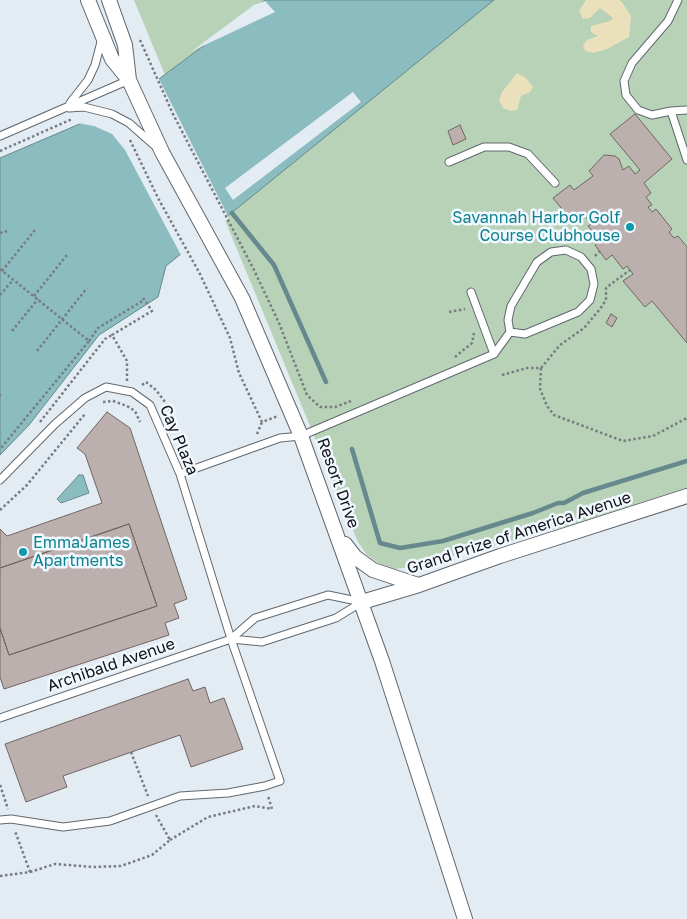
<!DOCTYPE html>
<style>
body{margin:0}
canvas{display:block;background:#e3ebf3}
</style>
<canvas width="687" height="919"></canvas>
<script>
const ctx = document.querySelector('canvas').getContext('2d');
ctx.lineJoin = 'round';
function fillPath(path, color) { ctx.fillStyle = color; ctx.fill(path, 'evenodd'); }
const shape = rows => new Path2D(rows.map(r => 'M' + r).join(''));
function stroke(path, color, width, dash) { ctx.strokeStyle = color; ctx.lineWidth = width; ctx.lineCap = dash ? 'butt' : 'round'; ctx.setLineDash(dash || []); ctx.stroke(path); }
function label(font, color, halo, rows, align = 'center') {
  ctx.font = font + ' "Golos Text",sans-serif'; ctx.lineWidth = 5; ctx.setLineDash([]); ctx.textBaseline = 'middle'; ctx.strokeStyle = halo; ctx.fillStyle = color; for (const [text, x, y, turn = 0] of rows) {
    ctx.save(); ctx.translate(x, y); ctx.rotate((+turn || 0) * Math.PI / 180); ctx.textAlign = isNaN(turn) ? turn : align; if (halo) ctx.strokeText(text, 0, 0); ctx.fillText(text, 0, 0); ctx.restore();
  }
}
fillPath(shape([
 [134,0,687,0,687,495,411,567,395,569,380,564,367,555,358,542]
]), '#b7d2b6');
fillPath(shape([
 [586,0,619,0,622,2,631,16,629,37,607,49,593,53,585,51,583,45,587,40,598,36,591,32,591,26,610,21,613,18,600,8,590,18,583,19,579,11],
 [517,73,526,78,533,87,530,92,521,96,517,110,511,111,503,108,499,100,502,92]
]), '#eae0bb');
const water = shape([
 [265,0,494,0,166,266,158,297,99,335,29,425,0,455,0,158,124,105,265,0],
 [79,475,83,475,89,493,61,503,57,499,79,475]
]);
fillPath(water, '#8abcc0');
stroke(water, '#66898d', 1);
fillPath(shape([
 [265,1,275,12,192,51,254,5],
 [158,77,229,218,182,257,125,150,112,134,94,126,77,123,0,156,123,103],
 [353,92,361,102,233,200,225,188]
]), '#e3ebf3');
stroke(shape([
 [232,213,274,265,326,382],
 [352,449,380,543,400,548,443,541,533,513,558,503,564,503,583,493,687,461]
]), '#66898d', 4.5);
const building = shape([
 [635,114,672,159,644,183,651,193,646,197,652,205,648,207,652,212,656,209,672,229,669,232,674,238,678,236,687,247,687,343,652,301,645,307,623,281,633,274,627,266,623,269,612,255,606,260,595,245,600,240,588,226,591,224,585,216,574,224,553,198,570,185,574,190,593,176,589,171,604,155,615,156,619,159,623,170,629,166,635,174,640,170,610,134,635,114],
 [460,125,466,139,453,145,448,131,460,125],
 [611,314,617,318,612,327,606,323,611,314],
 [107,412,130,428,187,599,174,604,179,618,165,623,169,635,4,689,0,677,0,628,9,655,157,606,129,524,0,568,0,529,7,536,102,503,85,454,77,448,107,412],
 [129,524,157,606,9,655,0,628,0,568,129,524],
 [188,679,193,691,205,687,210,703,224,698,243,749,191,767,180,735,63,776,67,787,26,802,5,744,188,679]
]);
fillPath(building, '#bcb0ae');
stroke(building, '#716664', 1);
const lane = shape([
 [678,0,668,21,632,63,624,81,626,95,638,110,652,115,671,111,687,160],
 [70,103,88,80,95,65,102,38],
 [69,108,84,107,112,114,129,123,154,145],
 [671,111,687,110],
 [0,136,129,80],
 [449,162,484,147,509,147,528,154,555,183],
 [471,292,494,354],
 [180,474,280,438,301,436,494,354,510,332,508,320,511,306,537,262,551,252,566,250,581,257,591,269,594,284,590,300,578,312,525,334,510,332],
 [0,480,55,424,85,398,106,387,132,392,150,405,180,474,231,639,280,781,265,786,228,793,180,796,110,821,63,827,11,819,0,820],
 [231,639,262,642,336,618,362,602],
 [0,718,231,639,255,618,328,595,362,602]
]);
const street = shape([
 [88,0,112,59,129,80,162,152,242,298,301,436,382,661,465,919],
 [109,0,125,45,129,80],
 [345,544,355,557,373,570,418,585],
 [362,602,419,585,500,556,687,496]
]);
stroke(lane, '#61686f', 9);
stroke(street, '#61686f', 16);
stroke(shape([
 [140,40,173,114,254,270,279,323,307,395,320,407,335,407,351,401],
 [130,140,158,198,200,274,230,338,239,373,262,422,278,416],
 [0,151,72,119],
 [0,233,7,231],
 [595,256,600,251],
 [0,269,89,341,1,448],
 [2,271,35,230],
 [0,295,13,280],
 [34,296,67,255],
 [449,312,465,309],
 [12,331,38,299],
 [89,341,98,328,144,300],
 [37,351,87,288],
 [455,357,472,343,474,333],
 [541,368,540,389,547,406,554,415,623,441,653,436,687,418],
 [502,375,527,368,541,368,560,345,584,328,600,309,606,300,606,288,630,270],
 [127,381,127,361,112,335,152,311,142,296],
 [142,385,146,382,156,390,168,406,173,419,172,429],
 [0,395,1,395],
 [103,402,113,401,127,406,135,411,140,422],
 [40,422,105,339,112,335],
 [257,434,262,422],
 [0,510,27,485,85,414],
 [131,752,148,796],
 [0,785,8,809],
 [170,840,208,817,255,806,272,809,268,796],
 [30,872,55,864,93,867,121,866,152,855,170,840,156,815],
 [0,876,30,872,15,831]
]), '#777c81', 2.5, [2.5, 2.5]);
stroke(lane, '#fff', 7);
stroke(street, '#fff', 14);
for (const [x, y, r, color] of [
 [630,227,5,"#0f9aa8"],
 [23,552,5,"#0f9aa8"]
]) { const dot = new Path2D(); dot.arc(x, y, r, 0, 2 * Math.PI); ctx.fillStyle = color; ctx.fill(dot); stroke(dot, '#f2f8ff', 2); }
label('16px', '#0d838f', '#f2f8ff', [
 ["Savannah Harbor Golf",620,218],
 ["Course Clubhouse",620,236],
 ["EmmaJames",33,543,"left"],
 ["Apartments",33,561,"left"]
], 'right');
label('16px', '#111316', '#f2f8ff', [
 ["Cay Plaza",179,440,67],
 ["Resort Drive",338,483,70],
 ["Grand Prize of America Avenue",519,533,-18],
 ["Archibald Avenue",111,665,-19]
]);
</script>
